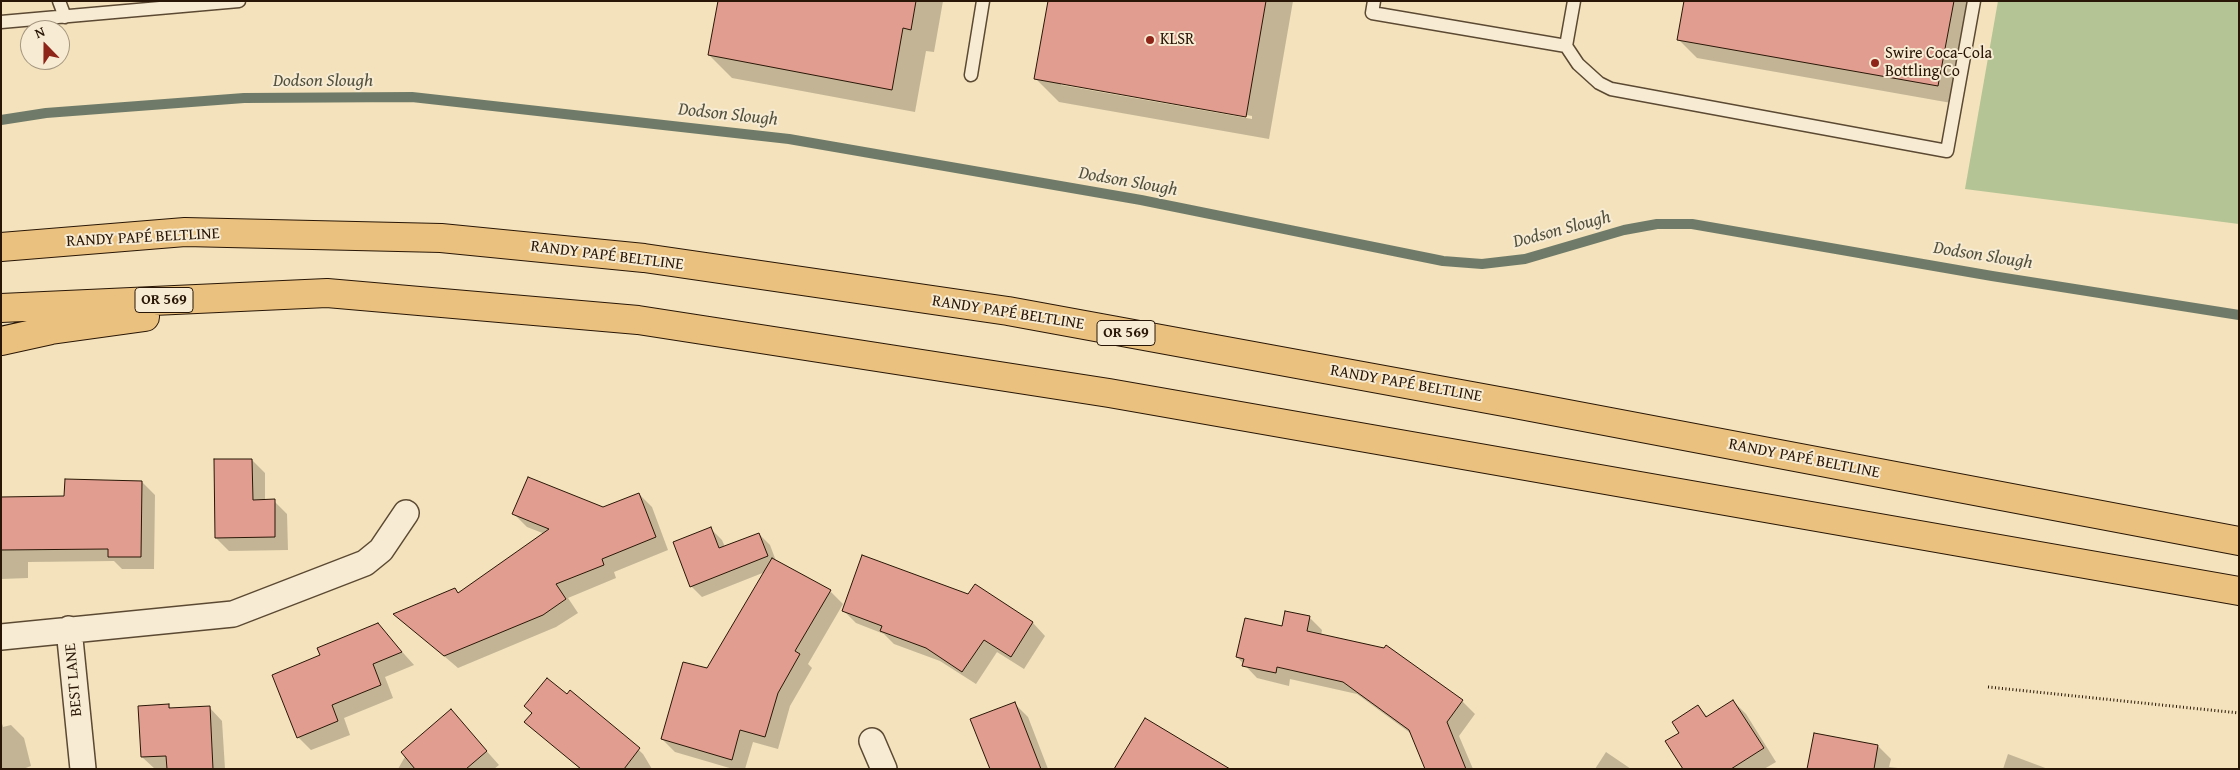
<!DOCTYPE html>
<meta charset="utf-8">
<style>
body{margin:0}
#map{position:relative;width:2240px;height:770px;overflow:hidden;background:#f3e2bb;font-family:"Gentium Book Plus",serif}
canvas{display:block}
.frame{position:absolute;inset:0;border:2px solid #291606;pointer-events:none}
.north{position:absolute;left:20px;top:20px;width:50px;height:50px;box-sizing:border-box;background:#f7ecd3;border:1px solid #a59681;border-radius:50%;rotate:338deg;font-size:14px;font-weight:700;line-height:20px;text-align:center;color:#291606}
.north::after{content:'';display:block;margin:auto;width:18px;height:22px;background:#8f2418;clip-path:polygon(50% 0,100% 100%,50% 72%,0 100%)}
</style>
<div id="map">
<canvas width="2240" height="770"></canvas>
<div class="frame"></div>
<div class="north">N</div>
</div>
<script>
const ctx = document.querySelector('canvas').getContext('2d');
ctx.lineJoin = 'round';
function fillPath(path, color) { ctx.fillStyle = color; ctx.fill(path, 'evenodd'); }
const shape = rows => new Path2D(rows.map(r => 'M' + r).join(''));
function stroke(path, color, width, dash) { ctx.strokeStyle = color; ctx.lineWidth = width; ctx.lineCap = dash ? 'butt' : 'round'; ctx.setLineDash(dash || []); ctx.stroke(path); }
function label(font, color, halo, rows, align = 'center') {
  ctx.font = font + ' "Gentium Book Plus",serif'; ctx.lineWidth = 4; ctx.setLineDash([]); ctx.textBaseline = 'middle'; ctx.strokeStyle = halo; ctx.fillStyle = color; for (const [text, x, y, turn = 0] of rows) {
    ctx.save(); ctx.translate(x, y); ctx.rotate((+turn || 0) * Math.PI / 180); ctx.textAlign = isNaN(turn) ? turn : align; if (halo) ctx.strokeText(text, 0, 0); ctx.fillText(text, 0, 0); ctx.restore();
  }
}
fillPath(shape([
 [1998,1,2239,1,2239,224,1965,189]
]), '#b4c495');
fillPath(shape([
 [719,1,943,1,934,52,926,51,915,112,732,78,709,55],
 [1050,1,1293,1,1269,139,1059,102,1036,79],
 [1061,83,1252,116,1252,119,1061,85],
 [1685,1,1975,1,1957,104,1697,58,1678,39],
 [252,460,265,473,265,501,274,501,287,514,288,550,229,551,216,538],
 [142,482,155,495,154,569,122,569,114,561,28,562,28,578,1,579,1,498,66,497],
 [639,494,652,507,668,550,614,572,616,578,568,598,578,613,556,627,458,668,396,615,455,589,459,594,545,534,527,527,514,514,603,509],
 [711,529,722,540,725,547,759,534,770,545,776,561,830,591,843,604,808,664,812,668,790,706,778,749,753,742,745,769,733,769,675,752,662,739,708,670,765,572,702,597,691,586],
 [975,586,1033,623,1045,636,1024,669,997,652,976,684,940,661,894,644,884,634,856,623,843,610,969,596],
 [1309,617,1322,630,1321,636,1462,701,1475,714,1459,736,1473,769,1426,769,1413,735,1357,694,1290,679,1289,686,1257,678,1237,657,1283,627],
 [378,625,414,665,385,677,393,698,344,718,350,735,311,750,298,737],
 [567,696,629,741,643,754,652,769,580,769,526,722,533,714,525,706],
 [1733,701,1746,714,1776,762,1764,769,1684,769,1698,707,1708,717],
 [1015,704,1028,717,1048,769,990,769],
 [168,705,173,710,209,707,222,721,225,769,155,769,142,757],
 [451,711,499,765,494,769,398,769,406,755],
 [1,720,3,727,11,725,24,738,31,766,23,769,1,769],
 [1878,746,1891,759,1889,767,1907,769,1809,769],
 [1606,752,1631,769,1595,769],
 [2008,754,2048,769,2003,769]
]), '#0003');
stroke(shape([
 [1,120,46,113,244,98,412,97,789,139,1141,200,1443,261,1482,264,1525,259,1624,230,1657,224,1692,224,1992,276,2239,315]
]), '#6f7b68', 10);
const building = shape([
 [718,1,916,1,911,30,903,28,892,90,708,55,718,1],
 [1048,1,1266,1,1246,117,1034,79,1048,1],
 [1684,1,1954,1,1938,86,1677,40,1684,1],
 [214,459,252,459,253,500,275,499,275,537,215,538,214,459],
 [528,477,603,507,639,493,656,537,602,559,604,565,556,584,566,599,543,615,444,656,393,614,455,588,458,593,549,529,512,514,528,477],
 [65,479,142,481,141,557,108,557,108,549,1,550,1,497,64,496,65,479],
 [711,527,719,548,759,533,768,556,690,587,673,542,711,527],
 [862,555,968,594,975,584,1033,622,1011,657,984,640,962,672,926,648,880,631,882,626,842,611,862,555],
 [772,558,831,590,795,651,800,654,778,693,765,737,740,730,732,760,661,739,683,662,707,668,772,558],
 [1285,611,1310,616,1307,631,1384,648,1386,645,1463,700,1447,722,1466,769,1425,769,1409,730,1343,682,1277,667,1276,673,1242,666,1244,659,1236,657,1245,618,1282,626,1285,611],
 [378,623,402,652,373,664,381,685,332,705,338,721,297,738,272,675,320,655,317,648,378,623],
 [547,678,567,694,570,690,640,748,624,769,581,769,524,722,532,713,524,706,547,678],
 [1733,700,1764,748,1731,769,1683,769,1665,741,1679,733,1672,722,1698,705,1706,717,1733,700],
 [1015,702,1041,769,990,769,970,719,1015,702],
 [169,704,169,708,210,706,213,769,167,769,166,756,141,757,138,706,169,704],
 [451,709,487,751,466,769,415,769,401,752,451,709],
 [1145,718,1230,769,1114,769,1145,718],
 [1814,733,1878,745,1874,769,1807,769,1814,733]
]);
fillPath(building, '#e19d8f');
stroke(building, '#291606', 1);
const service = shape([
 [59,1,65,17],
 [1374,1,1372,13,1566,46],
 [1574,1,1566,46,1578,64,1599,83,1611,89,1947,151,1974,1],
 [1,22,239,1],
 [971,75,983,1]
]);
const minor = shape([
 [69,629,83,769],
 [1,637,233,614,365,563,381,550,406,513],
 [872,741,884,769]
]);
const motorway = shape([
 [1,247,185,232,441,238,644,258,1008,311,1515,404,2239,541],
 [1,308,327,293,638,320,1109,393,2239,591],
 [1,341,51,330,145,317]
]);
stroke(service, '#5c4933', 15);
stroke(minor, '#5c4933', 28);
stroke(motorway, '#291606', 30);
stroke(shape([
 [1988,687,2239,713]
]), '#291606', 3, [1, 2.5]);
stroke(service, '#f7ecd3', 12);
stroke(minor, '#f7ecd3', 25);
stroke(motorway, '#eac17e', 28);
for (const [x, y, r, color] of [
 [1150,40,5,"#8f2418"],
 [1875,63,5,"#8f2418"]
]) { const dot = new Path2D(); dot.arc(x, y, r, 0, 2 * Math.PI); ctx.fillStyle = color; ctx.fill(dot); stroke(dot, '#f7ecd3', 2); }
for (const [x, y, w] of [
 [164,300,58],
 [1126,333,58]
]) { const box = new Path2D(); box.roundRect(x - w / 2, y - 12.5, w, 25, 4); ctx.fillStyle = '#f7ecd3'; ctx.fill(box); stroke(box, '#291606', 1); }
label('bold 15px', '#291606', null, [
 ["OR 569",164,300],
 ["OR 569",1126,333]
]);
label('16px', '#291606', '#f7ecd3', [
 ["KLSR",1160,40],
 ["Swire Coca-Cola",1885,54],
 ["Bottling Co",1885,72]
], 'left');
label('16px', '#291606', '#f7ecd3', [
 ["RANDY PAPÉ BELTLINE",143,238,-3],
 ["RANDY PAPÉ BELTLINE",607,256,7],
 ["RANDY PAPÉ BELTLINE",1008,313,9],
 ["RANDY PAPÉ BELTLINE",1406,384,10],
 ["RANDY PAPÉ BELTLINE",1804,459,11],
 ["BEST LANE",74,680,-95]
]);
label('italic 18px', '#52513f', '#f7ecd3', [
 ["Dodson Slough",323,81],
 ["Dodson Slough",728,115,6],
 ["Dodson Slough",1128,182,10],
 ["Dodson Slough",1562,230,-15],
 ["Dodson Slough",1983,256,9]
]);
</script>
